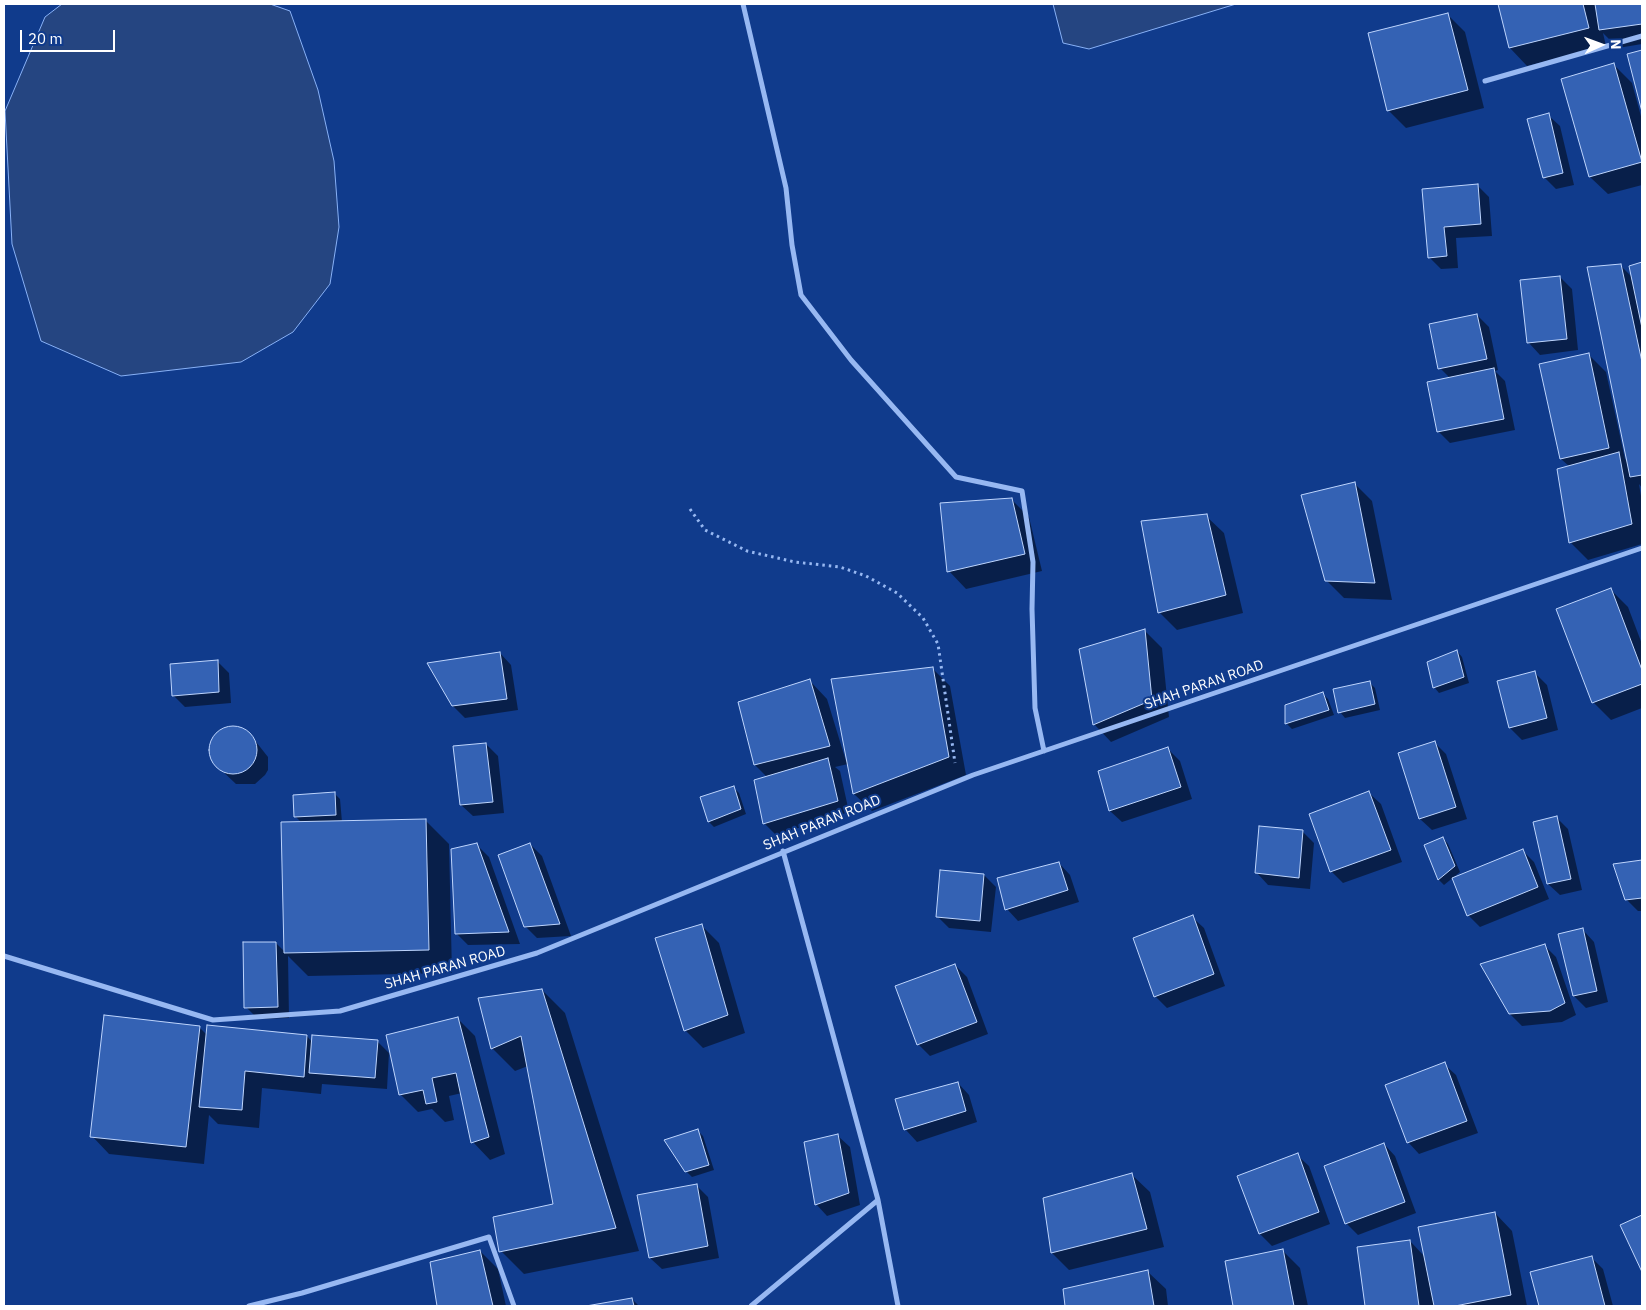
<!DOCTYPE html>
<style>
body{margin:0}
#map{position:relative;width:1646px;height:1310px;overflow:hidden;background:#103b8c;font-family:"IBM Plex Sans",sans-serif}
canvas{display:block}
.frame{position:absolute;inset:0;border:5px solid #fff;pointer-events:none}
.north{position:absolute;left:1576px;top:20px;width:50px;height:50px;-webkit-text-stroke:4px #103b8c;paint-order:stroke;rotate:88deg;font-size:14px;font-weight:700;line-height:20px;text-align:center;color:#fff}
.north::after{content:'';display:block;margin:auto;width:18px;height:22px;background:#fff;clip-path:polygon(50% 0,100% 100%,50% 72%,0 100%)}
.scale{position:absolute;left:20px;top:30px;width:95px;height:22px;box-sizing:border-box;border:2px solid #fff;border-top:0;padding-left:6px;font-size:15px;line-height:18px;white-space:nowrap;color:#fff;-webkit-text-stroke:4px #103b8c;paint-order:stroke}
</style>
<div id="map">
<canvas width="1646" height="1310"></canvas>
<div class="frame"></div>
<div class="north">N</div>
<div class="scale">20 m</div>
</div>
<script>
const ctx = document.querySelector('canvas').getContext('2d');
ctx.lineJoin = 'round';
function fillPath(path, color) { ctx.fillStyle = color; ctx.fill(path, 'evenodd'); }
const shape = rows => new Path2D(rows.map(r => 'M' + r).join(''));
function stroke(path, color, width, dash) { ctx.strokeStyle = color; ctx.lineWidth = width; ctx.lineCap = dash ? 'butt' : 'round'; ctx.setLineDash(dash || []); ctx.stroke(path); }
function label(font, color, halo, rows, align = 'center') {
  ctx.font = font + ' "IBM Plex Sans",sans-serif'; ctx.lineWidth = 4; ctx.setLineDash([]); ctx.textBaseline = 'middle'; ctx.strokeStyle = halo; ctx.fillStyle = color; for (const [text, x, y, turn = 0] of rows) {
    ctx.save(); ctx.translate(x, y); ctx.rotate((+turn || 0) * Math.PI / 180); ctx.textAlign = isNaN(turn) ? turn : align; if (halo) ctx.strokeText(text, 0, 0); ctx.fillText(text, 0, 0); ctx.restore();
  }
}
const water = shape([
 [62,4,270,4,290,11,318,90,334,161,339,227,330,284,293,332,241,362,121,376,41,341,12,244,5,111,45,17,62,4],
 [1053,4,1236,4,1089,49,1063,43,1053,4]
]);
fillPath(water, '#254581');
stroke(water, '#88b1f6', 1);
fillPath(shape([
 [1499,4,1642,4,1642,44,1618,48,1603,33,1606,46,1527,66,1510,48],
 [1448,15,1465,32,1484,108,1406,128,1388,110],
 [1642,51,1642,107,1628,55],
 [1614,65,1632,83,1642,120,1642,185,1608,194,1590,177,1563,80],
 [1548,115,1560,126,1574,185,1556,189,1544,177],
 [1477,185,1489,197,1492,236,1456,238,1458,268,1441,269,1429,257,1423,190],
 [1642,264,1642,488,1639,484,1642,502,1642,544,1588,560,1570,542,1570,467,1561,459,1589,355,1606,372,1625,459,1629,463,1620,265,1632,277,1630,267],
 [1560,277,1572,289,1578,350,1540,355,1529,343,1522,282],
 [1477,315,1489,327,1498,370,1495,371,1505,381,1515,430,1450,443,1438,431,1450,378,1440,368],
 [1354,483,1372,501,1392,600,1344,598,1326,580],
 [1011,499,1029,517,1042,571,966,589,949,571],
 [1206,516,1224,533,1243,613,1177,630,1160,613],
 [1611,590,1628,607,1642,644,1642,708,1611,720,1593,702],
 [1145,631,1162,648,1169,717,1111,742,1094,724],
 [1457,651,1462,657,1469,683,1439,693,1434,687],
 [500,653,511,665,518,710,465,718,453,706],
 [218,662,229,673,231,703,185,707,173,695],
 [932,668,950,686,966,775,872,811,854,794,848,764,835,767,840,771,849,812,776,835,765,824,755,781,767,777,755,765,810,681,827,699,846,761],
 [1535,673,1547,685,1558,730,1522,740,1510,728,1499,682],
 [1370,683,1375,688,1380,710,1345,718,1340,712],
 [1323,694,1328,699,1334,715,1292,729,1287,724,1286,705],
 [231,727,249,733,268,757,268,770,265,775,255,784,236,784,218,767,211,756,210,749,215,737,225,729],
 [1434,742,1446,754,1467,819,1432,830,1420,819],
 [486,744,498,756,504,813,473,816,461,805],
 [1168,749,1180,761,1192,799,1122,822,1110,811],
 [733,787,739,793,746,814,714,827,709,822,702,798],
 [1369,793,1381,804,1402,862,1343,883,1331,871],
 [335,794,340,799,342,822,426,821,449,844,452,973,308,976,288,956,289,1018,258,1019,246,1007,276,943,285,952,302,823,295,816],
 [1557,818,1568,829,1582,890,1560,895,1548,884],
 [1303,832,1314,843,1310,889,1268,885,1257,873],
 [1443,838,1448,844,1460,872,1444,885,1439,880,1426,846],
 [530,844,542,856,571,936,537,938,525,926],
 [477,845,489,857,520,944,468,945,456,933],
 [1523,851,1534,862,1549,899,1480,927,1468,915],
 [1642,861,1642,911,1638,911,1626,899,1614,865],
 [1059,863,1070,875,1079,902,1018,921,1007,909],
 [984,875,996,887,991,932,949,928,938,917],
 [1192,917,1204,928,1225,986,1167,1008,1155,996],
 [701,925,719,943,745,1033,703,1048,685,1030],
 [1583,930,1594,942,1608,1002,1586,1008,1574,996,1560,935],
 [1544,945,1556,957,1576,1015,1562,1022,1522,1026,1510,1014],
 [955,965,967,977,988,1034,930,1056,918,1044],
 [542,990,565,1013,639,1251,524,1274,501,1251,555,1205,528,1066,515,1071,492,1048],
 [457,1018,475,1036,505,1154,490,1160,473,1142,462,1093,449,1096,454,1120,445,1122,432,1109,418,1112,400,1094],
 [199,1027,207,1035,307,1036,312,1042,377,1041,389,1053,387,1089,322,1084,321,1094,262,1088,259,1128,218,1124,209,1115,204,1164,109,1154,92,1136],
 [1444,1064,1456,1075,1478,1133,1419,1154,1408,1142],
 [958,1083,969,1095,977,1122,917,1142,906,1130,897,1099],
 [698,1131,703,1136,714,1170,692,1177,686,1171],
 [838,1136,850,1147,860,1205,827,1216,816,1204],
 [1384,1144,1395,1156,1416,1213,1358,1235,1346,1223],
 [1297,1155,1309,1166,1330,1224,1272,1246,1260,1234,1239,1177],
 [1132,1175,1150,1192,1164,1247,1069,1270,1052,1253],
 [696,1185,708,1197,719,1258,662,1269,650,1258],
 [1495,1213,1512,1231,1527,1306,1366,1306,1358,1248,1410,1241,1425,1257],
 [1642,1217,1642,1269,1621,1225],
 [480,1251,498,1269,506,1306,438,1306,431,1263],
 [1283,1251,1300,1268,1308,1306,1234,1306,1226,1262],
 [1591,1257,1603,1269,1613,1306,1540,1306,1532,1273],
 [1148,1272,1166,1289,1168,1306,1067,1306,1065,1290],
 [632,1299,639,1306,593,1306]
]), '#0007');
const building = shape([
 [1498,4,1583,4,1589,28,1509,48,1498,4],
 [1595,4,1642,4,1642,24,1599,30,1595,4],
 [1448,13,1468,90,1387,111,1368,33,1448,13],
 [1642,50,1642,112,1627,54,1642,50],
 [1614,63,1642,162,1589,177,1561,79,1614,63],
 [1549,113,1563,173,1543,178,1527,119,1549,113],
 [1478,184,1481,224,1444,227,1447,256,1428,258,1422,189,1478,184],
 [1642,262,1642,328,1629,266,1642,262],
 [1621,264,1642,362,1642,475,1630,477,1587,267,1621,264],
 [1560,276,1567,339,1527,343,1520,280,1560,276],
 [1477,314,1487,359,1438,369,1429,324,1477,314],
 [1589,353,1609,448,1560,459,1539,364,1589,353],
 [1494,368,1504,419,1437,432,1427,382,1494,368],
 [1619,452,1632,524,1569,543,1557,469,1619,452],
 [1355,482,1375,583,1325,581,1301,495,1355,482],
 [1012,498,1025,554,947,572,940,503,1012,498],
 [1207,514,1226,595,1158,613,1141,521,1207,514],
 [1611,588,1642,670,1642,684,1592,703,1556,609,1611,588],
 [1145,629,1152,700,1093,725,1079,649,1145,629],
 [1457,650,1464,677,1433,688,1427,662,1457,650],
 [500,652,507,699,452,706,427,663,500,652],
 [218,660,219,692,172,696,170,664,218,660],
 [933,667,949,757,853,794,831,679,933,667],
 [1535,671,1547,718,1509,728,1497,681,1535,671],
 [810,679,830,746,754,765,738,702,810,679],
 [1370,681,1375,704,1338,713,1333,689,1370,681],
 [1323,692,1329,710,1285,724,1285,705,1323,692],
 '209 750a24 24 0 1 1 48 0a24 24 0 1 1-48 0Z',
 [1435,741,1456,807,1419,819,1398,753,1435,741],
 [486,743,493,802,460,805,453,746,486,743],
 [1168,747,1181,787,1109,811,1098,771,1168,747],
 [828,758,838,801,763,824,754,780,828,758],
 [734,786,741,809,708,822,700,797,734,786],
 [1369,791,1391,850,1330,872,1309,814,1369,791],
 [335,792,336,815,294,817,293,795,335,792],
 [1557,816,1571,879,1547,884,1533,822,1557,816],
 [426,819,429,950,284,953,281,822,426,819],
 [1259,826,1303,830,1299,878,1255,873,1259,826],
 [1443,837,1455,866,1438,880,1424,845,1443,837],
 [477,843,509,932,455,934,451,849,477,843],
 [530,843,560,924,524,927,498,855,530,843],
 [1523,849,1538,887,1467,916,1452,878,1523,849],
 [1642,860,1642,898,1625,900,1613,864,1642,860],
 [1059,862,1068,890,1005,910,997,878,1059,862],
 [940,870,984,874,980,921,936,917,940,870],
 [1193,915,1214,974,1154,997,1133,938,1193,915],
 [702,924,728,1015,684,1031,655,938,702,924],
 [1583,928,1597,991,1573,996,1558,934,1583,928],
 [243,942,276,942,278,1007,244,1008,243,942],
 [1545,944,1565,1003,1550,1011,1509,1014,1480,964,1545,944],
 [955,964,977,1022,917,1045,895,986,955,964],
 [542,989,616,1228,499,1252,493,1217,553,1204,521,1036,491,1049,478,998,542,989],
 [104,1015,200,1026,186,1147,90,1137,104,1015],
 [458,1017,489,1137,471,1143,456,1073,432,1078,437,1102,426,1104,423,1090,399,1095,386,1035,458,1017],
 [207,1025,307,1035,304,1077,245,1071,242,1110,199,1107,207,1025],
 [312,1035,378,1040,375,1078,309,1073,312,1035],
 [1445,1062,1467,1121,1407,1143,1385,1085,1445,1062],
 [958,1082,966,1111,904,1130,895,1099,958,1082],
 [698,1129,709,1165,685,1172,664,1140,698,1129],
 [838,1134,849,1193,815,1205,804,1142,838,1134],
 [1384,1143,1405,1202,1345,1224,1324,1166,1384,1143],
 [1298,1153,1319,1212,1259,1234,1237,1176,1298,1153],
 [1132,1173,1147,1229,1051,1253,1043,1198,1132,1173],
 [697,1184,708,1246,649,1258,637,1195,697,1184],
 [1495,1212,1511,1295,1455,1306,1434,1306,1418,1227,1495,1212],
 [1642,1215,1642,1272,1620,1225,1642,1215],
 [1410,1240,1419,1306,1365,1306,1357,1247,1410,1240],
 [1283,1249,1294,1306,1233,1306,1225,1261,1283,1249],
 [480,1250,493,1306,437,1306,430,1262,480,1250],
 [1592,1256,1605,1306,1539,1306,1530,1272,1592,1256],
 [1148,1270,1154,1306,1065,1306,1063,1289,1148,1270],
 [632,1298,634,1306,586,1306,632,1298]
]);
fillPath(building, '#3462b4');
stroke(building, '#bed5fd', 1);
stroke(shape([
 [690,509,705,530,747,551,795,562,840,567,866,576,897,593,923,618,938,644,955,763]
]), '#97b8f2', 3, [2.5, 4]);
stroke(shape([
 [743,4,786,188,792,245,801,295,851,360,956,477,1022,491,1033,562,1032,609,1035,708,1044,751],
 [1485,81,1642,36],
 [783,851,878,1200,898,1306],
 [4,956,213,1020,340,1011,537,953,973,775,1642,548],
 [249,1306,302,1293,489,1237,514,1306],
 [751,1306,878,1200]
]), '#97b8f2', 5);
label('14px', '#fff', '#103b8c', [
 ["SHAH PARAN ROAD",1204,685,-19],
 ["SHAH PARAN ROAD",822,823,-22],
 ["SHAH PARAN ROAD",445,968,-16]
]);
</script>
